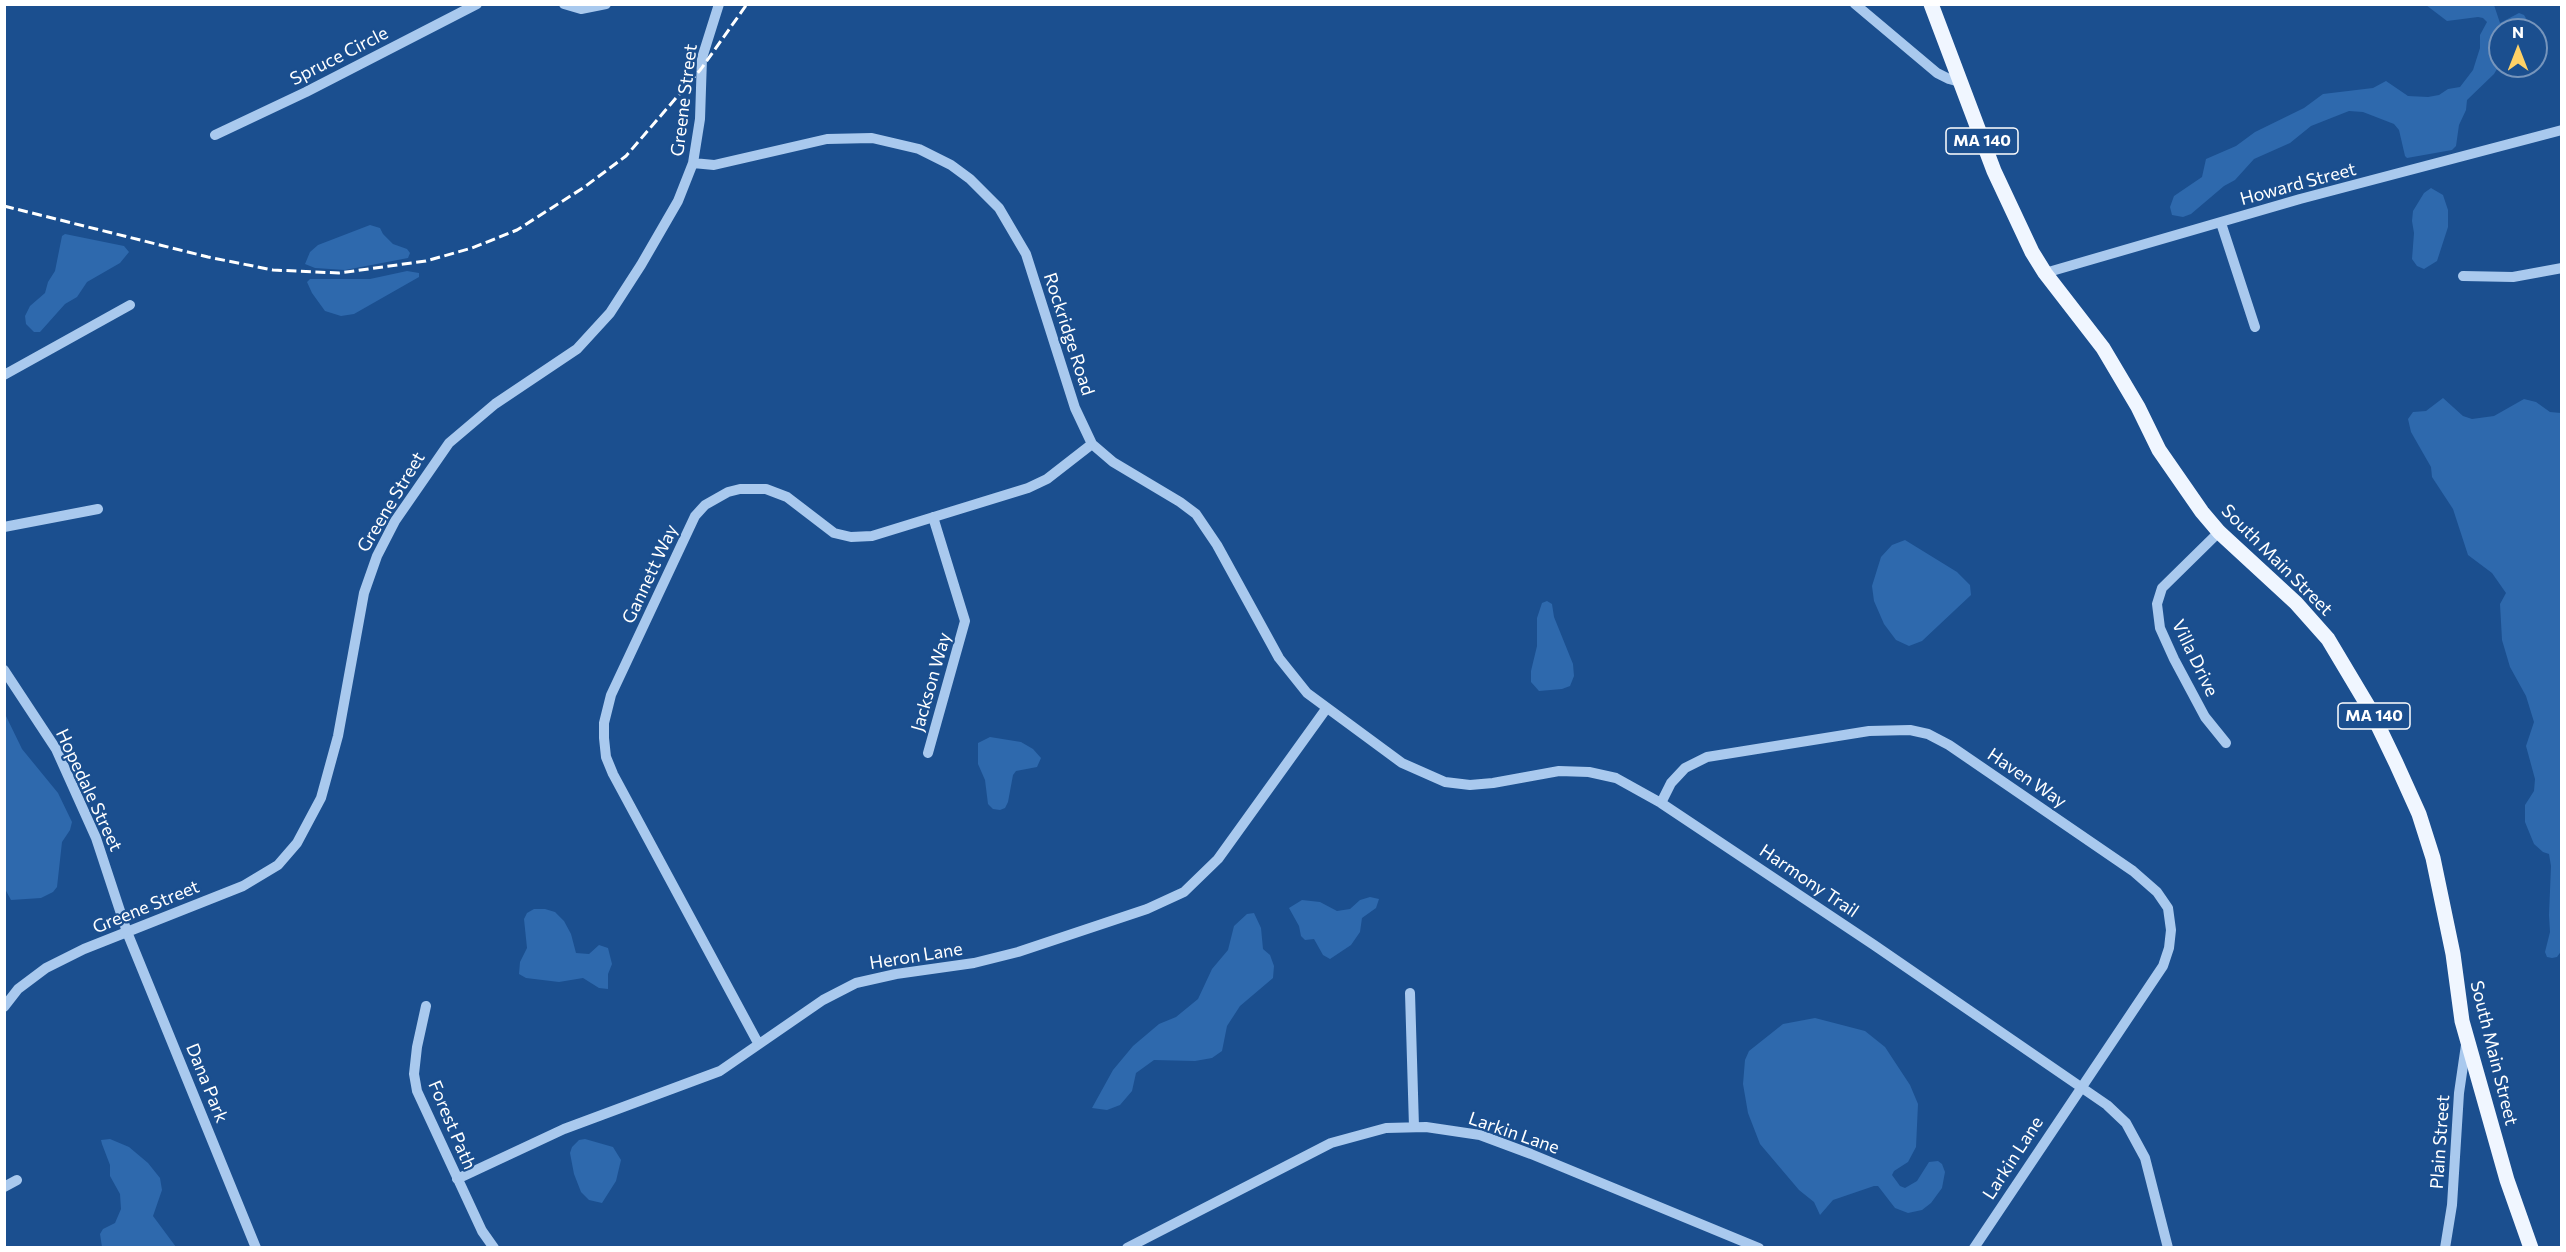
<!DOCTYPE html>
<style>
body{margin:0}
#map{position:relative;width:2566px;height:1252px;overflow:hidden;background:#1b4f8f;font-family:Commissioner,sans-serif}
canvas{display:block}
.frame{position:absolute;inset:0;border:6px solid #fff;pointer-events:none}
.north{position:absolute;left:2488px;top:18px;width:60px;height:60px;box-sizing:border-box;background:#1b4f8f;border:2px solid #7695bc;border-radius:50%;rotate:0deg;font-size:16px;font-weight:700;line-height:24px;text-align:center;color:#fff}
.north::after{content:'';display:block;margin:auto;width:21px;height:27px;background:#ffd166;clip-path:polygon(50% 0,100% 100%,50% 72%,0 100%)}
</style>
<div id="map">
<canvas width="2566" height="1252"></canvas>
<div class="frame"></div>
<div class="north">N</div>
</div>
<script>
const ctx = document.querySelector('canvas').getContext('2d');
ctx.lineJoin = 'round';
function fillPath(path, color) { ctx.fillStyle = color; ctx.fill(path, 'evenodd'); }
const shape = rows => new Path2D(rows.map(r => 'M' + r).join(''));
function stroke(path, color, width, dash) { ctx.strokeStyle = color; ctx.lineWidth = width; ctx.lineCap = dash ? 'butt' : 'round'; ctx.setLineDash(dash || []); ctx.stroke(path); }
function label(font, color, halo, rows, align = 'center') {
  ctx.font = font + ' Commissioner,sans-serif'; ctx.lineWidth = 4.5; ctx.setLineDash([]); ctx.textBaseline = 'middle'; ctx.strokeStyle = halo; ctx.fillStyle = color; for (const [text, x, y, turn = 0] of rows) {
    ctx.save(); ctx.translate(x, y); ctx.rotate((+turn || 0) * Math.PI / 180); ctx.textAlign = isNaN(turn) ? turn : align; if (halo) ctx.strokeText(text, 0, 0); ctx.fillText(text, 0, 0); ctx.restore();
  }
}
fillPath(shape([
 [2426,5,2494,5,2500,23,2519,13,2524,15,2533,30,2500,30,2500,64,2494,74,2467,100,2466,110,2459,125,2456,146,2452,150,2407,158,2405,156,2399,130,2394,124,2363,112,2349,111,2311,126,2290,143,2254,159,2235,180,2224,186,2191,214,2183,217,2172,215,2170,207,2174,196,2202,177,2206,159,2236,146,2255,132,2304,108,2323,94,2373,88,2386,81,2408,96,2428,97,2439,95,2448,89,2460,87,2473,70,2480,48,2480,35,2487,22,2483,18,2478,17,2447,21],
 [2431,188,2443,195,2448,210,2448,227,2437,261,2424,269,2417,266,2412,259,2414,233,2412,221,2413,211,2424,193],
 [370,225,380,228,383,234,393,244,407,249,410,253,408,258,345,270,315,268,305,264,310,252,318,245],
 [65,234,124,246,129,252,120,263,87,282,77,297,65,304,40,332,34,332,26,324,25,316,30,306,45,293,48,282,55,271,62,236],
 [407,271,419,273,419,277,354,314,341,316,325,311,312,293,307,282,310,279,370,279],
 [2443,398,2463,416,2472,419,2494,416,2524,399,2536,402,2550,412,2561,413,2562,950,2557,957,2552,958,2547,957,2545,952,2550,932,2549,915,2551,866,2549,854,2543,852,2534,844,2525,822,2525,805,2534,791,2535,779,2526,746,2534,722,2526,696,2510,667,2502,640,2500,604,2506,593,2492,573,2468,555,2453,509,2432,477,2431,467,2411,432,2408,419,2413,412,2426,411],
 [1905,540,1957,572,1970,585,1971,595,1922,641,1909,646,1896,640,1884,624,1874,601,1872,586,1881,557,1892,545],
 [1547,601,1552,604,1554,617,1573,664,1574,676,1570,686,1562,689,1539,691,1531,682,1531,671,1537,646,1537,618,1542,603],
 [5,714,22,749,58,793,72,822,70,830,62,842,57,887,53,892,41,898,11,900,5,889],
 [990,737,1021,742,1033,749,1041,758,1037,767,1016,771,1013,775,1008,802,1005,808,1000,810,993,809,988,804,985,780,978,764,978,743],
 [1370,897,1379,899,1376,908,1362,918,1360,932,1351,945,1330,959,1323,955,1314,939,1305,940,1301,936,1299,926,1289,908,1302,900,1320,902,1337,911,1350,909,1360,900],
 [534,909,545,909,555,912,564,921,571,934,576,953,589,954,599,945,608,948,612,964,608,974,608,989,599,988,583,978,559,982,526,978,519,974,520,962,527,948,524,919,527,913],
 [1254,913,1261,928,1263,949,1270,955,1274,966,1273,978,1240,1006,1227,1026,1222,1051,1212,1058,1195,1061,1154,1060,1136,1073,1132,1091,1120,1105,1107,1110,1092,1108,1113,1070,1133,1046,1159,1024,1176,1017,1198,999,1212,969,1228,950,1234,926,1247,914],
 [1815,1018,1865,1031,1885,1047,1910,1085,1918,1104,1916,1147,1908,1162,1894,1171,1892,1175,1900,1186,1905,1188,1917,1181,1929,1162,1938,1161,1942,1164,1945,1172,1942,1188,1931,1203,1922,1210,1908,1213,1895,1208,1878,1186,1874,1186,1833,1200,1820,1215,1814,1202,1799,1190,1760,1144,1748,1113,1743,1084,1745,1060,1749,1051,1783,1024],
 [110,1139,129,1147,148,1163,160,1178,162,1190,153,1216,176,1247,102,1247,100,1234,103,1229,115,1223,121,1209,120,1194,110,1176,110,1165,102,1144,101,1140],
 [585,1139,613,1147,621,1160,616,1181,602,1203,589,1200,581,1192,574,1174,570,1153,572,1147,579,1140]
]), '#2e69ad');
stroke(shape([
 [564,4,581,9,606,4],
 [1855,4,1937,73,1949,79,1960,82],
 [215,135,306,92,477,4],
 [693,163,714,165,827,139,872,138,919,149,951,165,970,179,999,208,1026,254,1075,408,1092,444,1113,462,1180,502,1196,514,1217,545,1279,658,1307,693,1402,763,1445,782,1470,785,1493,783,1559,771,1589,772,1616,778,1661,803,1874,945,2107,1105,2126,1123,2145,1158,2168,1248],
 [2221,223,2255,327],
 [2045,273,2300,199,2562,130],
 [2463,276,2513,277,2562,268],
 [4,375,130,305],
 [4,527,98,509],
 [2219,532,2162,588,2157,604,2160,628,2174,659,2205,717,2226,743],
 [4,670,56,749,96,838,127,932,256,1248],
 [928,753,965,621,933,517],
 [1661,803,1671,783,1685,768,1707,757,1869,731,1910,730,1928,734,1949,745,2133,871,2157,892,2168,908,2171,930,2169,948,2163,966,1974,1248],
 [1410,993,1414,1127],
 [426,1006,417,1047,414,1074,417,1091,482,1231,494,1248],
 [4,1007,18,989,46,968,84,949,243,886,278,865,297,843,321,798,338,736,364,593,377,556,395,521,449,443,495,404,577,349,610,313,641,265,678,201,693,163,700,119,702,58,719,4],
 [758,1043,613,774,606,757,604,738,604,723,611,695,695,516,705,505,728,492,740,489,766,489,787,497,834,533,851,537,872,536,1028,488,1047,479,1092,444],
 [457,1179,564,1129,720,1071,823,1000,856,983,896,974,974,963,1018,952,1147,909,1184,892,1218,859,1326,709],
 [4,1187,17,1180],
 [1127,1248,1331,1143,1386,1128,1426,1127,1480,1135,1531,1154,1759,1248],
 [2445,1248,2452,1205,2459,1093,2466,1045]
]), '#a9c9ee', 10);
stroke(shape([
 [1931,4,1994,171,2032,252,2045,273,2103,348,2138,407,2159,450,2202,512,2219,532,2296,603,2328,639,2371,711,2396,763,2419,814,2433,858,2453,954,2462,1021,2507,1180,2531,1248]
]), '#f0f6ff', 15);
stroke(shape([
 [4,206,208,257,273,270,339,273,426,261,472,248,517,230,583,188,626,156,701,69,747,4]
]), '#fff', 3, [10, 4.5]);
for (const [x, y, w] of [
 [1982,141,72],
 [2374,716,72]
]) { const box = new Path2D(); box.roundRect(x - w / 2, y - 13, w, 26, 4.5); ctx.fillStyle = '#1b4f8f'; ctx.fill(box); stroke(box, '#fff', 1.5); }
label('bold 16px', '#fff', null, [
 ["MA 140",1982,141],
 ["MA 140",2374,716]
]);
label('18px', '#fff', '#1b4f8f', [
 ["Spruce Circle",339,56,-27],
 ["Greene Street",684,100,-83],
 ["Howard Street",2298,184,-15],
 ["Rockridge Road",1069,334,72],
 ["Greene Street",391,502,-59],
 ["South Main Street",2277,560,45],
 ["Gannett Way",650,574,-65],
 ["Villa Drive",2195,658,64],
 ["Jackson Way",931,682,-74],
 ["Haven Way",2027,778,34],
 ["Hopedale Street",89,790,65],
 ["Harmony Trail",1809,881,34],
 ["Greene Street",146,907,-22],
 ["Heron Lane",916,956,-9],
 ["South Main Street",2494,1053,76],
 ["Dana Park",207,1083,68],
 ["Forest Path",452,1125,67],
 ["Larkin Lane",1514,1133,19],
 ["Plain Street",2440,1142,-86],
 ["Larkin Lane",2013,1158,-57]
]);
</script>
